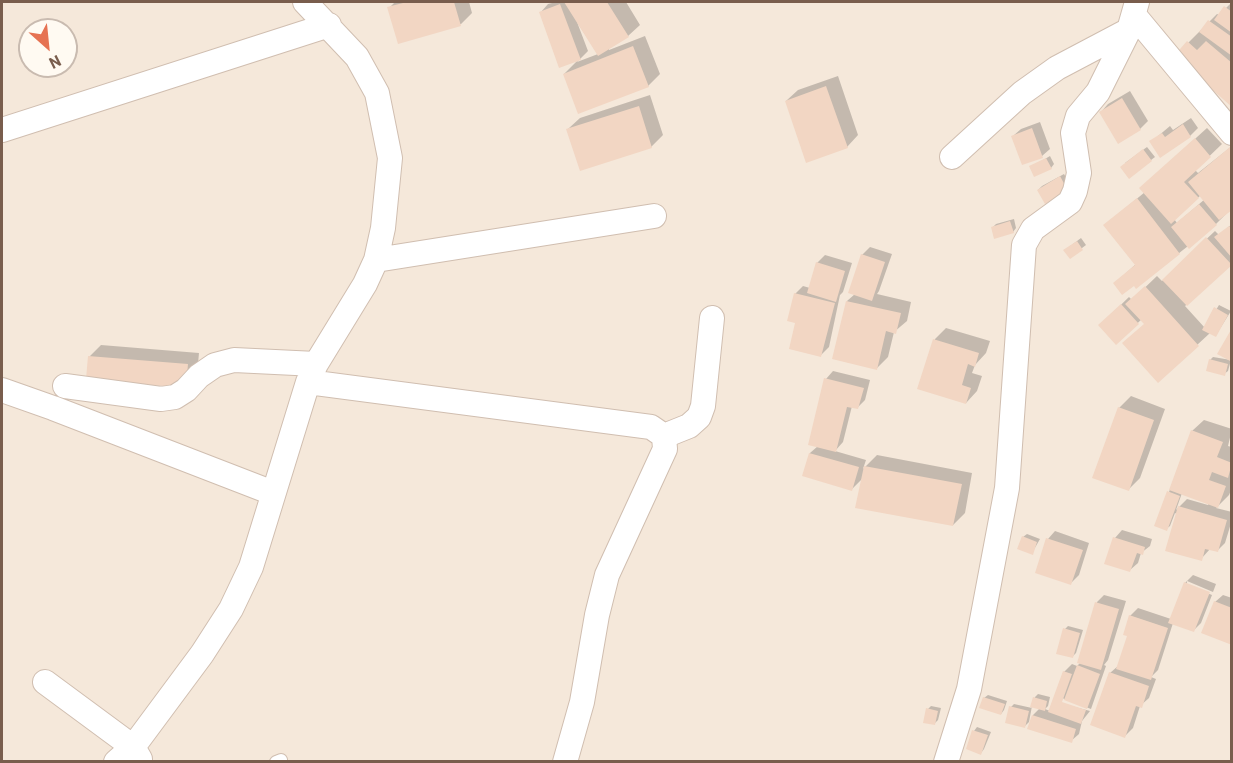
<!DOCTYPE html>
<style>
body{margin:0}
#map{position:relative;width:1233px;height:763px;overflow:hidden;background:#fdf6ec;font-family:Barlow,sans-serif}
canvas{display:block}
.frame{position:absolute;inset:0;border:3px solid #795d4d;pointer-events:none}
.north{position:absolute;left:18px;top:18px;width:60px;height:60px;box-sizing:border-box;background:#fffaf2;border:2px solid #c9bbb0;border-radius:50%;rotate:153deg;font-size:16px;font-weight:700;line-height:24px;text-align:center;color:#795d4d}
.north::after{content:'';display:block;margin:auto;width:21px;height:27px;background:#e67252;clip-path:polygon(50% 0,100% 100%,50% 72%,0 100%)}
</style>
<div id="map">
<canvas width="1233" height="763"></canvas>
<div class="frame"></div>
<div class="north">N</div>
</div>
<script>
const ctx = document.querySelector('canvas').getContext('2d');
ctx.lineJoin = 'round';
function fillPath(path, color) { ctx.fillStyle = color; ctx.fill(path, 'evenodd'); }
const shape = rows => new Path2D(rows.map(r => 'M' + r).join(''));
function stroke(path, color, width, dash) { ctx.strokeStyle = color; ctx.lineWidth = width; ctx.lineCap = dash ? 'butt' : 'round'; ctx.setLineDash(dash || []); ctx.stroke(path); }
fillPath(shape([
 [2,2,1231,2,1231,761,2,761],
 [30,30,66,30,66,66,30,66]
]), '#f5e8da');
fillPath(shape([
 [395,2,469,2,472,13,461,24,399,43,389,8],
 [556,2,626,2,640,25,628,36,609,48,609,50,645,36,660,74,648,86,564,74,579,59,541,12,548,4],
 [577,22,598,54,577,62,588,51],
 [1232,2,1232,105,1176,55,1217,14,1219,15],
 [838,76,858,135,847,147,786,101,798,90],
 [1130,91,1148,121,1140,129,1101,112,1108,104],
 [650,95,663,135,651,147,568,129,580,118],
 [1191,118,1198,128,1190,136,1161,156,1151,142,1170,126,1173,130],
 [1040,122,1050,149,1042,156,1013,136,1021,129],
 [1207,128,1222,144,1195,170,1198,173,1232,146,1232,208,1216,224,1136,287,1134,284,1115,283,1136,264,1105,225,1145,192,1153,177],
 [1201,195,1205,199,1177,223,1174,219],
 [1147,147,1155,157,1151,160,1125,163],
 [1050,156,1054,164,1051,168,1031,167],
 [1064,174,1071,186,1038,190,1042,186],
 [1014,219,1016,228,1013,232,993,227,996,224],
 [1232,224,1232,263,1185,306,1205,328,1219,305,1231,311,1216,335,1210,333,1158,381,1145,323,1142,319,1116,343,1100,325,1129,297,1132,300,1157,276,1162,281,1215,231,1219,235],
 [1081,238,1086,245,1070,257,1069,247],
 [870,247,892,254,879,291,877,294,911,302,907,321,894,332,888,357,876,369,847,301,855,294,862,255],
 [825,255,852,263,843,292,840,295,829,347,821,355,797,322,795,294,803,286,810,288,817,263],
 [946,328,990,341,986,353,975,365,972,373,982,376,977,391,966,403,919,388,935,339],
 [101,345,199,353,197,374,89,357],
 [1213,357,1231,360,1228,371,1224,374,1210,360],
 [833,371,870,380,865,400,858,407,852,406,843,442,835,451,866,460,863,469,877,455,972,473,965,513,953,525,863,478,852,489,804,475,810,453,818,446,826,379],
 [1131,396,1165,409,1140,478,1128,490,1119,408],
 [1204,420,1232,429,1228,446,1232,447,1232,488,1229,495,1216,508,1232,512,1232,520,1225,543,1217,551,1210,549,1201,559,1177,514,1175,513,1170,526,1166,529,1169,492,1192,431],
 [1182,493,1209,503,1208,505,1187,499,1176,510],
 [1122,530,1152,539,1150,546,1141,553,1138,563,1130,570,1115,538],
 [1055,531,1089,543,1079,575,1071,583,1048,539],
 [1027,534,1040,539,1032,553,1023,537],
 [1193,575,1216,584,1213,592,1187,581,1187,585,1212,595,1201,623,1193,631,1173,623,1158,670,1151,677,1156,679,1149,698,1140,706,1133,728,1125,736,1110,673,1118,666,1129,635,1130,616,1138,608,1171,619,1185,583],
 [1104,595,1126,601,1108,660,1104,665,1106,666,1091,709,1062,698,1060,703,1090,711,1082,721,1079,734,1071,741,1029,728,1033,715,1040,708,1032,706,1029,722,1025,726,1011,707,1014,704,1032,708,1035,697,1038,694,1050,697,1048,706,1045,709,1050,711,1064,672,1072,664,1077,666,1081,662,1079,662,1097,602],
 [1223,595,1232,598,1232,644,1215,602],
 [1068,626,1083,630,1076,653,1072,657,1065,629],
 [988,695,1007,701,1004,710,1001,714,984,698],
 [931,706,941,708,938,720,934,724,928,709],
 [977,727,991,732,984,749,981,753,967,748,974,731]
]), '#0003');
fillPath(shape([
 [407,2,454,2,461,26,398,44,387,7],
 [564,2,607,2,629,37,598,56],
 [560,4,581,60,559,68,539,12],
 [1224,6,1232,12,1232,33,1214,20],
 [1208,20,1232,37,1232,56,1199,32],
 [1187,41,1197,50,1206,41,1232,63,1232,107,1174,56],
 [633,46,649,87,578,114,563,74],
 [826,86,848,148,806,163,785,101],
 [1122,98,1141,130,1118,144,1099,112],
 [639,106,652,148,580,171,566,129],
 [1183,124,1191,137,1160,158,1149,141,1162,133,1165,137],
 [1032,128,1043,158,1022,165,1011,136],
 [1195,138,1211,157,1184,182,1199,198,1171,224,1139,188],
 [1230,147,1232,210,1219,220,1188,182],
 [1143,149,1152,161,1129,179,1120,167],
 [1046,158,1052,169,1034,177,1029,166],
 [1060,176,1068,191,1045,204,1037,190],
 [1137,198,1180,254,1136,289,1134,286,1122,295,1113,283,1135,265,1103,225],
 [1199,204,1217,225,1189,249,1171,227],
 [1010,221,1014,233,994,239,991,227],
 [1229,226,1232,229,1232,258,1214,237],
 [1206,237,1232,265,1187,306,1162,280],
 [1077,241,1083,250,1070,259,1063,250],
 [861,254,885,262,872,301,848,293],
 [816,262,845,271,836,302,807,293],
 [1145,286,1199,346,1158,383,1122,343,1144,324,1125,304],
 [794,293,835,303,821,357,789,349,795,323,787,321],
 [846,301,901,313,896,334,886,331,877,370,832,359],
 [1121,304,1139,324,1116,345,1098,325],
 [1214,307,1228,315,1216,337,1202,330],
 [1232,328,1232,362,1217,354],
 [933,339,979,353,975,367,968,364,962,385,971,388,966,404,917,389],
 [88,356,188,364,186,388,86,379],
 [1209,359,1228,364,1225,376,1206,371],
 [824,378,864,388,858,409,847,407,836,452,808,445],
 [1118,407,1154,420,1129,491,1092,478],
 [1191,430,1223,442,1217,457,1232,463,1228,478,1212,472,1209,480,1226,486,1218,508,1169,490],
 [809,453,859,467,852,491,802,476],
 [864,466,962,484,953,526,855,508],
 [1167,491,1180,496,1167,531,1154,526],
 [1178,506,1227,520,1218,552,1205,549,1202,561,1165,551],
 [1022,536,1037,542,1033,555,1017,549],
 [1113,537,1145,547,1143,555,1137,553,1130,572,1104,564],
 [1046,538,1083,550,1071,585,1035,573],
 [1184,582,1210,592,1194,632,1168,623],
 [1214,601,1232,608,1232,645,1201,633],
 [1095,602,1119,609,1101,670,1077,663],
 [1129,615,1168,628,1151,680,1116,669,1127,636,1123,635],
 [1063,628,1080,633,1073,658,1056,654],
 [1077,665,1100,674,1087,709,1064,700],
 [1063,671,1072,674,1062,702,1086,710,1081,724,1048,712],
 [1109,672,1149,686,1142,708,1136,706,1125,738,1090,725],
 [983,697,1005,704,1001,715,979,708],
 [1033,697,1047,701,1045,711,1030,707],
 [1009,706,1029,711,1025,728,1005,723],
 [926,708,938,711,935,725,923,723],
 [1032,715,1076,729,1072,743,1027,729],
 [972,730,988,735,981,755,966,749]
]), '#f2d6c3');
const service = shape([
 [276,762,281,760]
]);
const minor = shape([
 [1134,15,1232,133],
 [2,130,329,25],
 [952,157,1022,93,1057,68,1129,30],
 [376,260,654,216],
 [308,382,651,427,664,436,665,449,607,575,597,615,582,702,565,762],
 [65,386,161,399,175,397,186,390,199,376,215,365,234,360,316,364],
 [2,390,53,408,273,493],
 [664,436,689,426,699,417,703,406,712,318],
 [45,682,133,747,140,759],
 [116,762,133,747,202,654,231,609,251,567,308,382,316,364,365,284,376,260,383,228,390,158,377,93,357,57,305,2],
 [946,762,969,689,1007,488,1024,245,1033,229,1070,202,1075,191,1079,173,1073,133,1078,116,1098,92,1129,30,1137,2]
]);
stroke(service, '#d0beb0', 14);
stroke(minor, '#d0beb0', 26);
stroke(service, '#fff', 12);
stroke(minor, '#fff', 24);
</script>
